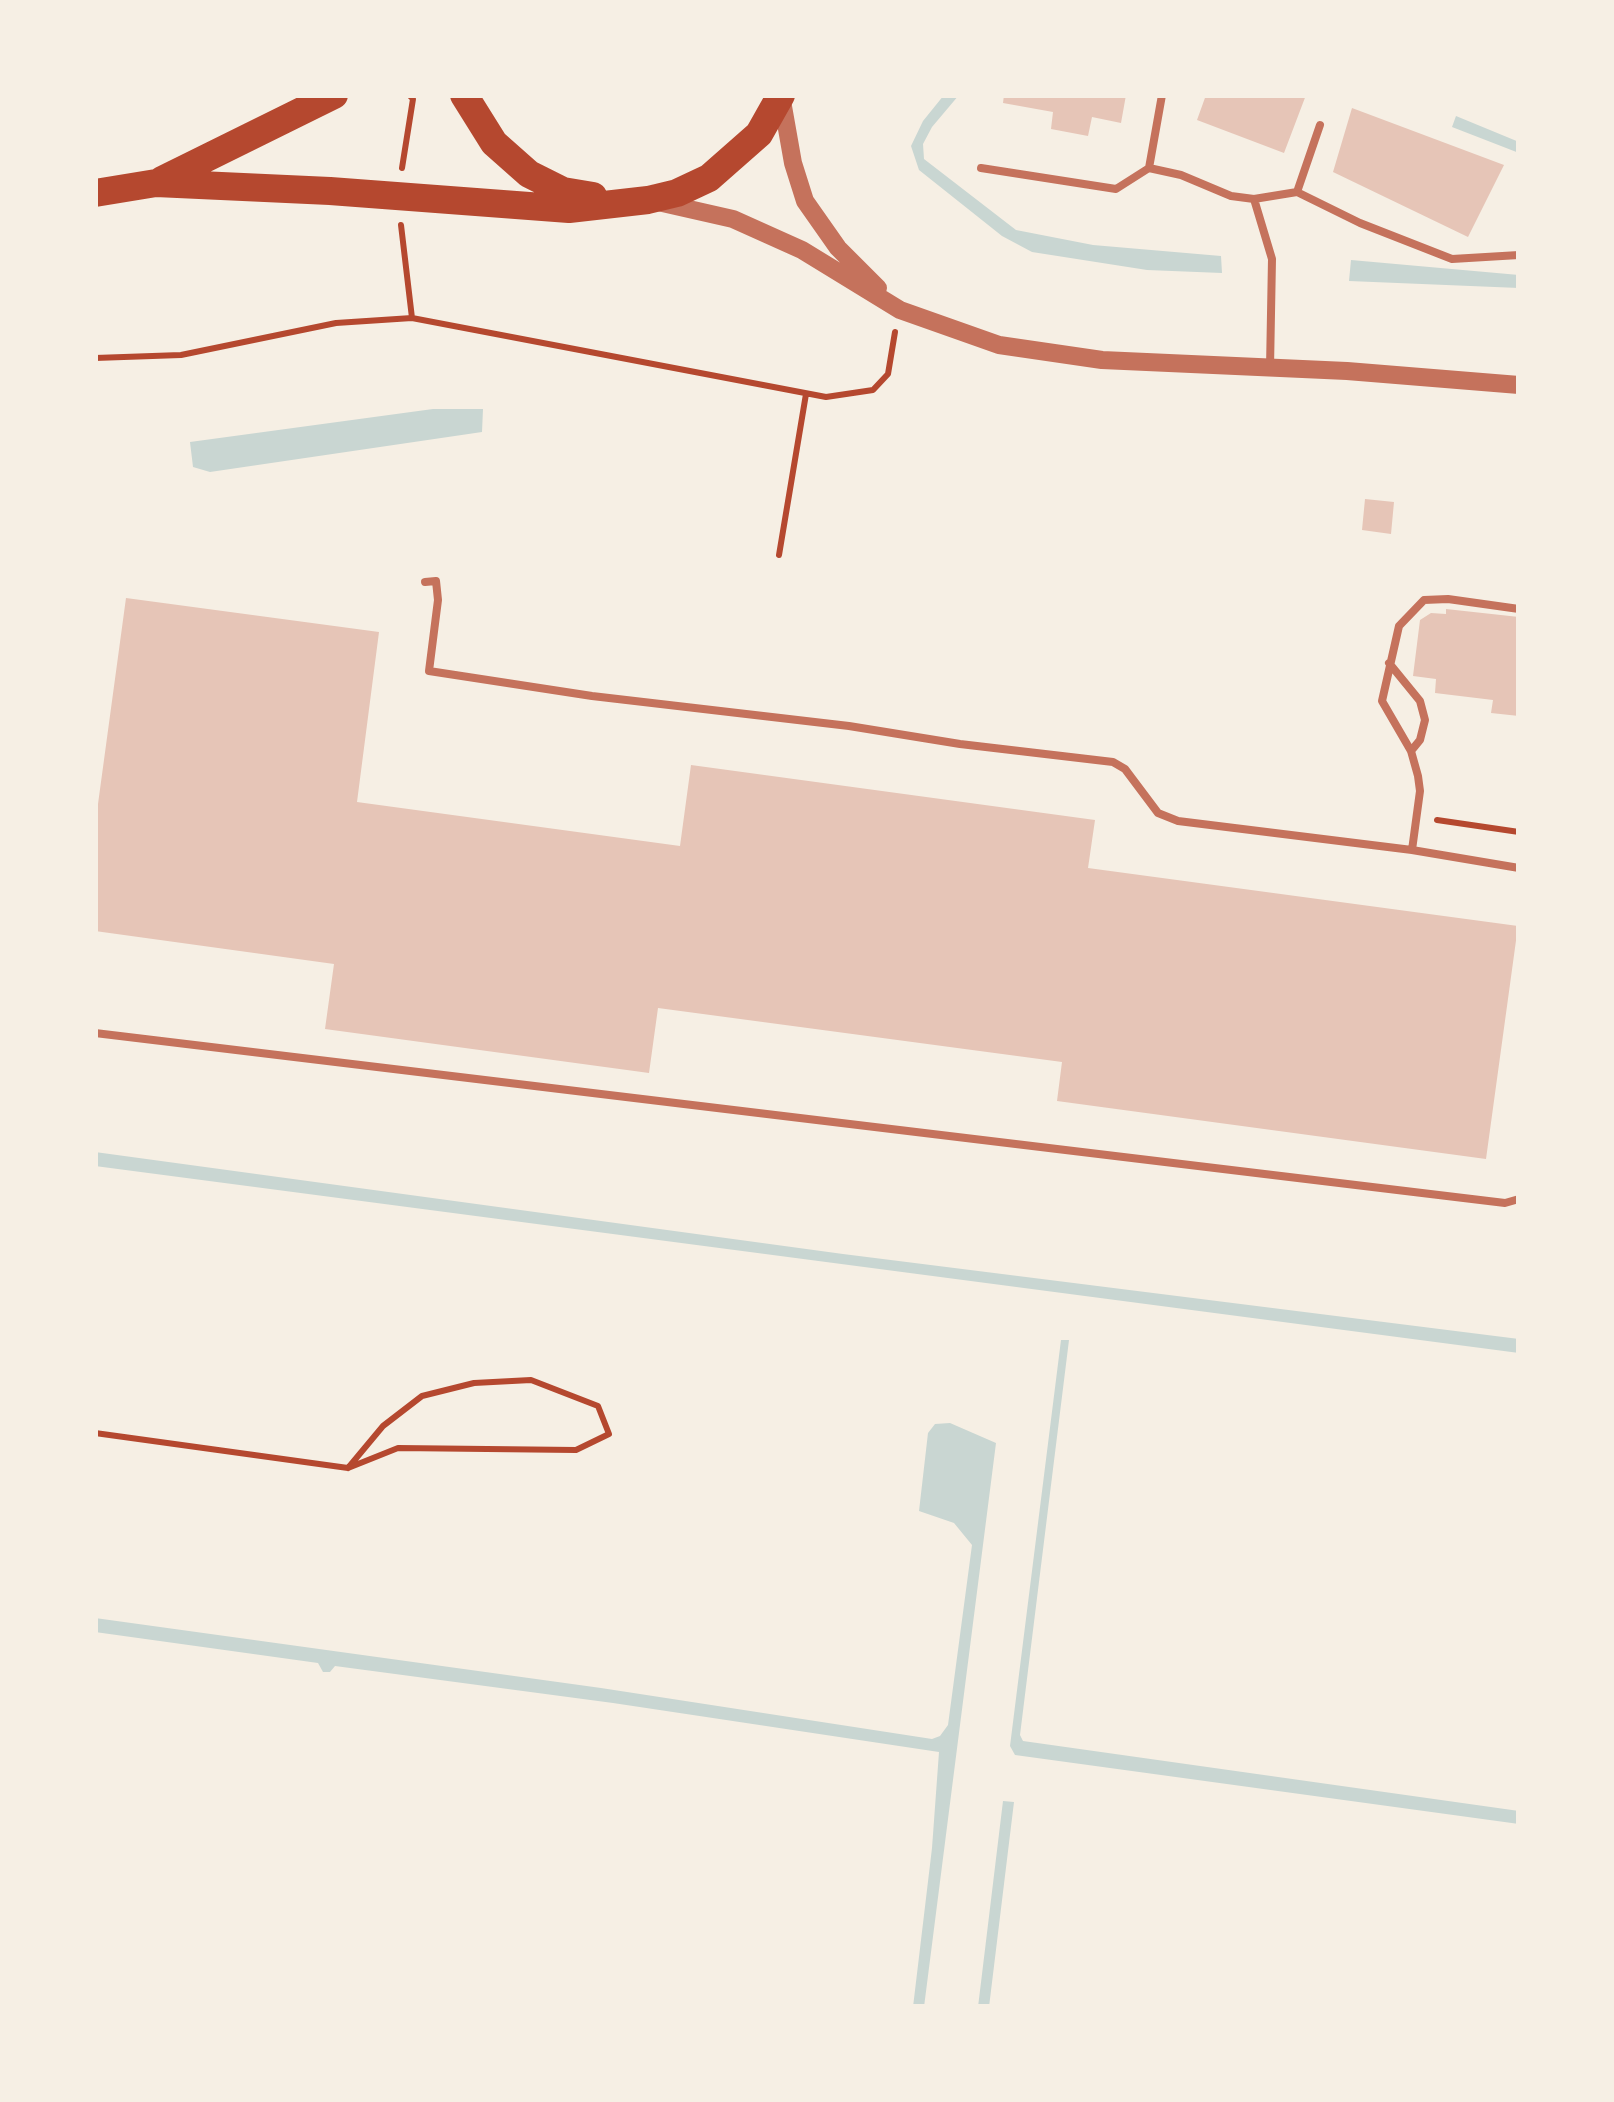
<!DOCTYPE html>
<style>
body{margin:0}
#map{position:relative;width:1614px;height:2102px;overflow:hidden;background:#f6efe4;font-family:Poppins,sans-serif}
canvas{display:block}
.frame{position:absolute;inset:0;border:98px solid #f6efe4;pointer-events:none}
</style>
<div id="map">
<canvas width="1614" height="2102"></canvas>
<div class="frame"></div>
</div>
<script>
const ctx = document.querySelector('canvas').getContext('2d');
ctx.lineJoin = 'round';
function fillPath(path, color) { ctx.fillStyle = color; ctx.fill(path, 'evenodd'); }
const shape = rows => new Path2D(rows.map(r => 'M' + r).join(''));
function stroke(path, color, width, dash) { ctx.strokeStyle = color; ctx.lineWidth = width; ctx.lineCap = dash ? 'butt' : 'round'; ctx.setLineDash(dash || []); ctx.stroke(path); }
fillPath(shape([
 [944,95,959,95,932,127,923,144,924,159,1016,230,1093,245,1221,256,1222,273,1147,270,1032,252,1002,236,919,170,911,146,923,121],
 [1456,116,1519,142,1519,153,1452,127],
 [1351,260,1519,275,1519,288,1349,281],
 [433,409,483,409,482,432,210,472,193,467,190,442],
 [95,1152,843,1254,1519,1339,1519,1353,95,1166],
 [1061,1340,1069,1340,1020,1735,1023,1741,1519,1811,1519,1824,1015,1755,1010,1746],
 [950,1423,996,1443,924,2007,913,2007,932,1848,939,1752,613,1703,335,1666,330,1672,323,1672,318,1663,95,1632,95,1618,601,1688,932,1739,940,1736,948,1725,972,1545,954,1523,919,1511,928,1433,935,1424],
 [1003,1801,1014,1802,989,2007,978,2007]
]), '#c9d6d2');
fillPath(shape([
 [1004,95,1126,95,1121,123,1092,117,1088,136,1051,129,1053,112,1003,103],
 [1206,95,1306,95,1284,153,1197,120],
 [1352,108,1504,165,1468,237,1333,172],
 [1365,499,1394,502,1391,534,1362,530],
 [126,598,379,632,357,802,680,846,691,765,1095,820,1088,868,1518,926,1486,1159,1057,1101,1062,1062,658,1008,649,1073,325,1029,334,964,95,931,95,826],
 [1446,609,1519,617,1519,716,1491,713,1493,700,1435,693,1436,679,1413,676,1420,620,1431,613,1446,614]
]), '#e6c5b7');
stroke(shape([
 [402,168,413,99,409,95],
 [401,225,412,318],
 [95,358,181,355,336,323,412,318,826,397,873,390,888,374,895,332],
 [779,555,806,394],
 [1437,820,1519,832],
 [95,1433,348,1468,398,1448,576,1450,609,1434,598,1406,531,1380,474,1383,422,1396,383,1426,348,1468]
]), '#b5482f', 6);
stroke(shape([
 [981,168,1116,189,1149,168,1181,175,1231,196,1254,199,1272,259,1270,368],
 [1149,168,1162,95],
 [1297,192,1320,125],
 [1254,199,1297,192,1360,223,1452,259,1519,255],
 [425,582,436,581,438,600,429,671,592,696,849,726,960,744,1113,762,1125,769,1158,813,1178,821,1412,850,1519,868],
 [1389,663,1420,701,1425,720,1420,740,1411,751],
 [1412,850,1420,791,1418,776,1411,751,1382,701,1399,626,1424,600,1448,599,1519,609],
 [95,1033,1505,1203,1519,1199]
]), '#c5725c', 8);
stroke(shape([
 [781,95,793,163,805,201,838,248,878,288],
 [658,202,733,219,802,250,900,310,999,345,1102,360,1347,371,1519,385]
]), '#c5725c', 18);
stroke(shape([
 [464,95,494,143,529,174,563,191,593,196],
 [162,180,334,95],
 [95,193,156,183,330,191,569,209,648,200,677,193,709,178,759,134,781,95]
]), '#b5482f', 28);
</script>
